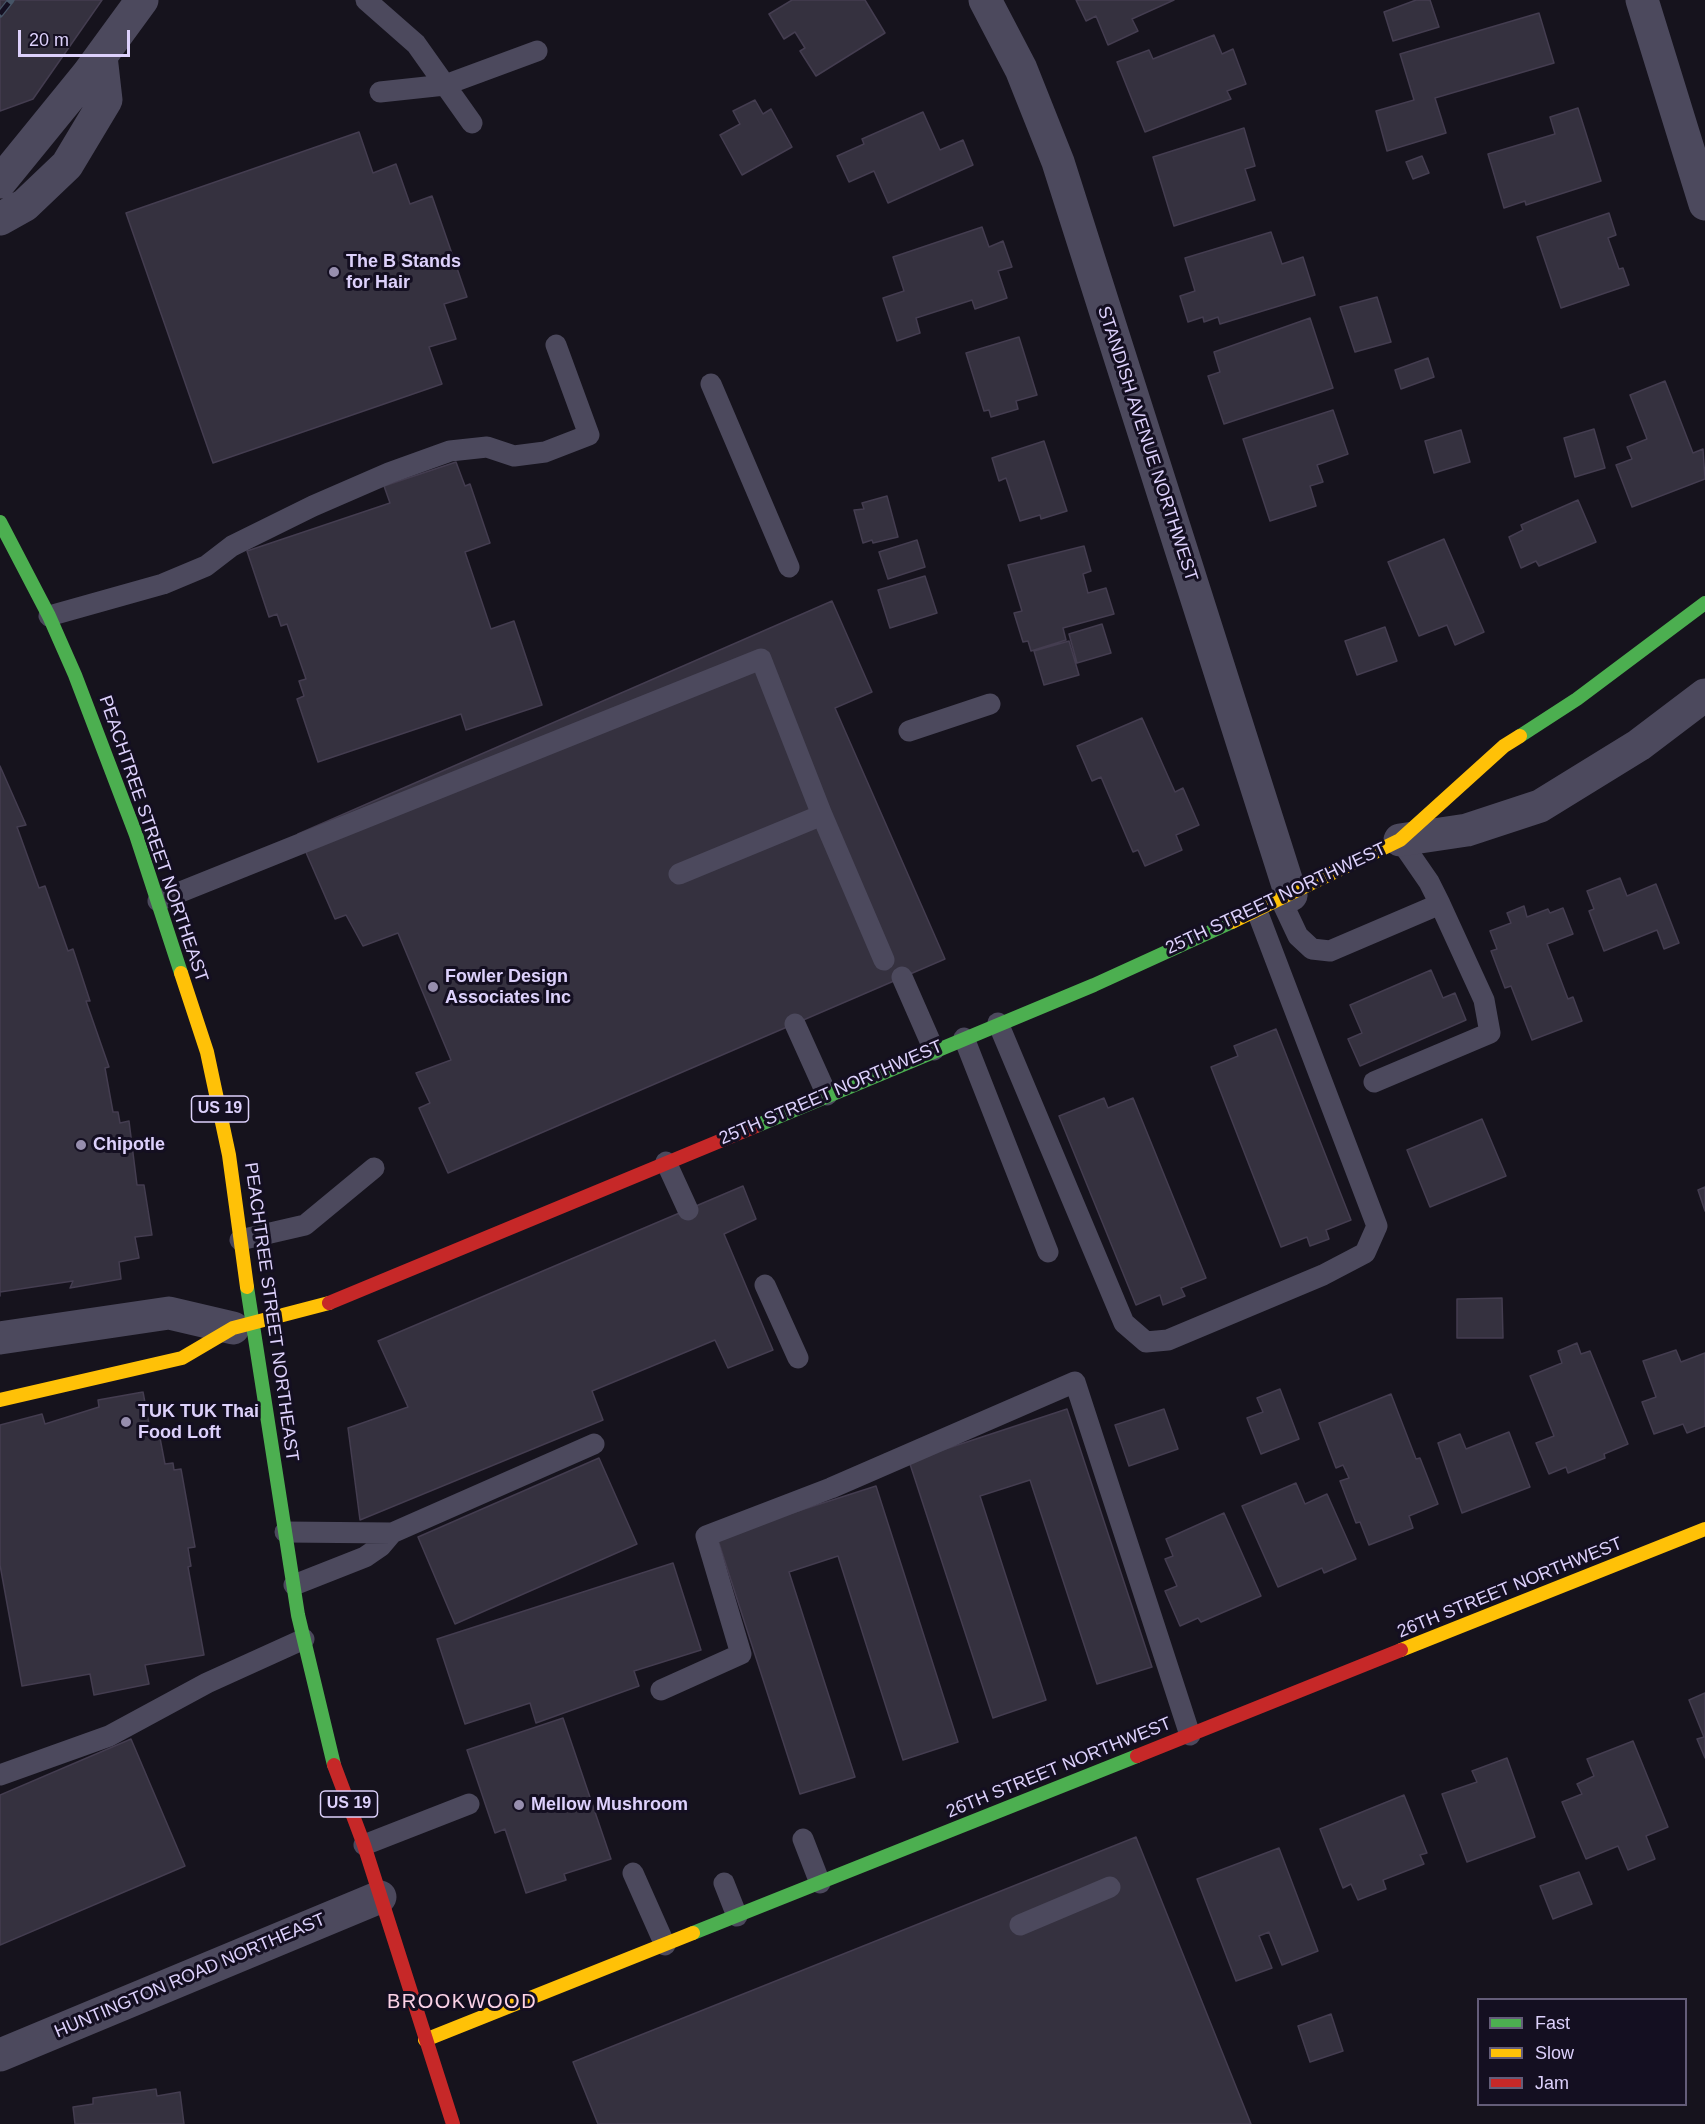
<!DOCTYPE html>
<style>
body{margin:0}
#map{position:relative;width:1705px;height:2124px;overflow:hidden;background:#16131d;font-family:Arial,sans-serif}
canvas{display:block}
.legend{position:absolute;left:1477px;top:1998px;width:210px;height:108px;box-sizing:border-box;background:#140f21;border:2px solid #645d79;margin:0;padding:8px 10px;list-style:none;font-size:18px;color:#ddd1fc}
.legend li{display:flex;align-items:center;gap:12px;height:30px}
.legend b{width:30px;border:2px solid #645d79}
.scale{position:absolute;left:18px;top:30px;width:112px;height:27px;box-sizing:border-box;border:3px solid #ddd1fc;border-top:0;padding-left:8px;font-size:18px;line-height:21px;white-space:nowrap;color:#ddd1fc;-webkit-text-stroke:4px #140f21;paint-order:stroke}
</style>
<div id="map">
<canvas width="1705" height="2124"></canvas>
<ul class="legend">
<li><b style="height:8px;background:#4caf50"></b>Fast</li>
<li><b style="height:8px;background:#ffc107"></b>Slow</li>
<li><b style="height:8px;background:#c62828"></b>Jam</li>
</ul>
<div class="scale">20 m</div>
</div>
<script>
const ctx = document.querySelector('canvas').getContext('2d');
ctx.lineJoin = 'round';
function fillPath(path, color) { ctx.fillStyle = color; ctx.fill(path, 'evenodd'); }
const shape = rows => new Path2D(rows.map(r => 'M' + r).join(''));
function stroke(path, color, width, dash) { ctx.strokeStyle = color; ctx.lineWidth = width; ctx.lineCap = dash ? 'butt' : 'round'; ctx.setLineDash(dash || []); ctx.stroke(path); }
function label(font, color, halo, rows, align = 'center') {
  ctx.font = font + ' Arial,sans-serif'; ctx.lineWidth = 6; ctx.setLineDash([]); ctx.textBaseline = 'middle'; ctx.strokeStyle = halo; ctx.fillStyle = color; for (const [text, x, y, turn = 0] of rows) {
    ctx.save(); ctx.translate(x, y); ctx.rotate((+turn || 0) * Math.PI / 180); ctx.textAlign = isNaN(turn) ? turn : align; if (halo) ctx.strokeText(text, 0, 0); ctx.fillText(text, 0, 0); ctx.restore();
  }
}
const building = shape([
 [0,0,102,0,33,99,0,111,0,0],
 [792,0,865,0,885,33,816,76,800,51,805,48,795,32,784,39,769,14,792,0],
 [1076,0,1174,0,1132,19,1138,31,1108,45,1096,16,1086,21,1076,0],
 [1416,0,1430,0,1439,27,1393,41,1384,12,1416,0],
 [1539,13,1554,63,1435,98,1446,133,1387,151,1376,111,1414,100,1400,54,1539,13],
 [1214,35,1222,54,1233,49,1246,84,1227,91,1231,99,1145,132,1117,62,1149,50,1153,59,1214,35],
 [755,100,763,114,771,109,792,147,742,175,720,135,740,124,733,111,755,100],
 [1578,108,1601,181,1526,205,1525,201,1504,208,1488,154,1555,134,1550,117,1578,108],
 [923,112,940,150,963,140,973,165,888,203,874,171,849,182,837,156,864,144,862,139,923,112],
 [1244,128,1255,166,1245,169,1255,200,1174,226,1153,157,1244,128],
 [359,132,373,173,396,164,410,204,432,196,467,297,444,304,456,339,429,347,442,384,213,463,126,213,359,132],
 [1422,156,1429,173,1413,179,1406,162,1422,156],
 [1609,213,1616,235,1608,238,1619,269,1623,268,1629,285,1561,308,1537,237,1609,213],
 [982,227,989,247,1003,241,1012,267,998,271,1007,298,975,309,972,300,916,318,920,333,897,341,883,298,904,291,893,257,982,227],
 [1271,232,1282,264,1303,257,1315,295,1220,324,1218,317,1204,322,1203,317,1188,322,1180,296,1195,291,1185,258,1271,232],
 [1377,297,1391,342,1355,352,1340,307,1377,297],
 [1310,318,1333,388,1224,424,1208,376,1220,372,1214,352,1310,318],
 [1019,337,1037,395,1016,401,1018,409,991,417,989,410,984,411,966,353,1019,337],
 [1428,358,1434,377,1401,389,1395,370,1428,358],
 [1665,381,1693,453,1703,449,1705,479,1632,507,1616,465,1632,459,1627,447,1647,439,1630,395,1665,381],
 [1333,410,1348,454,1317,465,1323,482,1310,486,1316,506,1270,521,1243,439,1333,410],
 [1594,429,1605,468,1575,477,1564,438,1594,429],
 [1461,430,1470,462,1434,473,1425,441,1461,430],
 [1044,441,1067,511,1041,519,1040,515,1020,521,1006,478,999,481,992,458,1044,441],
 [456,462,465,486,470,484,490,543,465,552,491,629,514,621,542,705,466,730,461,714,318,762,297,699,304,696,299,681,306,679,287,624,281,626,277,614,269,617,247,551,390,503,384,486,456,462],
 [887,496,898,537,873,543,872,540,863,543,854,510,864,509,862,503,887,496],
 [1578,500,1596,542,1539,566,1536,561,1521,568,1509,537,1523,530,1521,525,1578,500],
 [1444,539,1484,632,1455,645,1447,625,1419,636,1388,562,1444,539],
 [917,540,925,567,888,579,879,552,917,540],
 [1084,546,1091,571,1083,574,1088,593,1106,588,1114,614,1063,628,1066,640,1031,651,1028,641,1023,642,1014,613,1022,611,1008,565,1084,546],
 [925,576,937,613,890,628,878,590,925,576],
 [832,601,872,692,835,708,945,959,448,1173,419,1108,430,1103,416,1073,451,1060,398,933,363,946,346,915,335,919,298,834,832,601],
 [1102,624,1111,653,1077,663,1069,634,1102,624],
 [1385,627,1397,661,1357,675,1345,641,1385,627],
 [1069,641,1079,675,1044,685,1034,651,1069,641],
 [1142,718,1175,792,1183,788,1199,825,1176,835,1182,850,1145,866,1138,850,1133,852,1101,777,1092,781,1077,746,1142,718],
 [0,766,26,825,17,827,39,888,45,886,68,951,73,949,90,1001,86,1001,109,1067,105,1068,113,1112,118,1112,120,1123,129,1121,137,1185,144,1185,152,1235,135,1237,139,1258,119,1262,121,1279,70,1288,73,1281,0,1292,0,1296,0,766],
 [1620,878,1627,896,1656,884,1679,943,1664,949,1657,930,1604,951,1589,911,1594,909,1587,891,1620,878],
 [1524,906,1527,917,1548,909,1550,913,1563,908,1573,934,1547,944,1568,999,1573,997,1582,1021,1532,1040,1511,986,1505,988,1491,951,1497,949,1490,931,1511,923,1507,913,1524,906],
 [1431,970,1443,998,1455,993,1466,1020,1360,1066,1348,1039,1362,1033,1350,1005,1431,970],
 [1276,1029,1351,1220,1326,1230,1329,1239,1310,1246,1307,1237,1281,1247,1211,1067,1238,1056,1234,1046,1276,1029],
 [1104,1098,1108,1108,1133,1098,1206,1278,1181,1288,1185,1296,1163,1305,1160,1295,1136,1305,1059,1116,1104,1098],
 [1482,1119,1506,1176,1430,1207,1407,1150,1482,1119],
 [743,1186,756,1219,724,1234,773,1350,728,1368,715,1340,592,1391,603,1420,360,1520,348,1428,408,1407,378,1341,743,1186],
 [1705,1187,1705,1211,1698,1190,1705,1187],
 [1502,1298,1503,1338,1457,1338,1457,1299,1502,1298],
 [1577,1343,1581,1354,1590,1351,1628,1444,1604,1454,1605,1458,1568,1473,1566,1467,1549,1474,1536,1443,1554,1436,1530,1376,1562,1363,1558,1351,1577,1343],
 [1676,1350,1681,1362,1705,1353,1705,1426,1687,1433,1683,1424,1654,1434,1642,1402,1656,1397,1643,1361,1676,1350],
 [1280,1389,1299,1439,1261,1454,1247,1418,1263,1412,1257,1398,1280,1389],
 [143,1392,152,1440,160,1438,165,1464,173,1463,174,1470,181,1469,195,1547,188,1548,191,1566,188,1567,204,1655,145,1665,149,1684,94,1695,90,1674,22,1686,0,1565,0,1425,42,1414,45,1424,99,1407,98,1400,143,1392],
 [1391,1394,1416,1459,1420,1458,1438,1504,1409,1516,1413,1528,1369,1545,1360,1522,1356,1523,1340,1481,1349,1478,1343,1465,1336,1468,1319,1423,1391,1394],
 [1067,1409,1152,1667,1097,1684,1030,1480,980,1496,1046,1700,993,1718,909,1461,1067,1409],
 [1164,1409,1178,1449,1129,1466,1115,1425,1164,1409],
 [1509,1432,1530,1487,1462,1513,1438,1443,1460,1434,1466,1449,1509,1432],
 [599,1458,637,1544,455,1624,418,1537,599,1458],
 [1296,1483,1305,1504,1327,1494,1356,1559,1324,1573,1322,1568,1278,1587,1242,1506,1296,1483],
 [876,1486,958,1742,903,1760,838,1556,789,1572,855,1777,800,1794,717,1537,876,1486],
 [1224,1513,1261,1596,1201,1622,1198,1618,1180,1626,1165,1591,1177,1586,1165,1559,1173,1556,1166,1539,1224,1513],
 [673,1563,701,1650,634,1671,639,1686,536,1723,530,1703,465,1724,437,1639,673,1563],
 [1705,1693,1705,1758,1697,1739,1704,1737,1689,1700,1705,1693],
 [563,1718,611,1859,564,1874,566,1880,526,1893,505,1829,495,1833,467,1750,563,1718],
 [131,1739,185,1866,0,1945,0,1795,131,1739],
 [1633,1741,1668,1827,1646,1836,1655,1859,1628,1870,1618,1846,1586,1859,1562,1802,1582,1794,1577,1784,1594,1776,1587,1759,1633,1741],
 [1507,1758,1535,1837,1467,1862,1442,1794,1477,1782,1472,1771,1507,1758],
 [1404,1795,1427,1853,1420,1855,1424,1864,1383,1880,1386,1889,1358,1900,1351,1884,1343,1888,1320,1829,1404,1795],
 [1136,1837,1251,2124,598,2124,573,2062,1136,1837],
 [1279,1848,1318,1951,1282,1965,1269,1932,1259,1936,1272,1968,1236,1981,1197,1879,1279,1848],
 [1579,1872,1592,1904,1553,1919,1540,1886,1579,1872],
 [1331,2014,1343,2051,1310,2062,1298,2026,1331,2014],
 [156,2089,157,2096,180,2092,184,2124,75,2124,73,2107,93,2104,93,2098,156,2089]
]);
fillPath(building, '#35313f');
stroke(building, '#443d50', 1.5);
stroke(shape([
 [366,0,416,44,472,123],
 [380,92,445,85,537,51],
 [711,384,789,567],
 [49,616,163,584,206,566,232,546,313,506,389,473,450,451,487,447,514,456,545,452,589,435,556,345],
 [909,731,990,704],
 [679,874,822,815],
 [1281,900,1298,936,1312,949,1330,951,1440,904],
 [158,901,761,659,822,815,884,960],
 [902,977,934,1050],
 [998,1023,1124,1323,1146,1342,1168,1340,1323,1275,1365,1253,1377,1226,1257,911],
 [795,1024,827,1095],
 [964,1038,1048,1252],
 [1374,1082,1490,1033,1484,1000,1440,904,1429,882,1400,840],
 [666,1162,688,1210],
 [240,1240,305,1225,374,1168],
 [765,1285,798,1358],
 [285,1532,392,1533,594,1444],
 [294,1585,365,1557,381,1546,392,1533],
 [661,1690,741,1654,706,1536,831,1488,1075,1382,1190,1735],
 [0,1775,109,1736,207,1683,304,1639],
 [803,1839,820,1883],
 [364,1845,469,1804],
 [633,1873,665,1945],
 [724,1883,737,1916],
 [1020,1925,1110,1887]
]), '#4c495d', 21);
stroke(shape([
 [985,0,1021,69,1058,162,1291,895],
 [1642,0,1705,204],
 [0,182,88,74,142,0],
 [0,219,25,205,67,165,106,100,101,56],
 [1400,840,1467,830,1540,806,1639,745,1705,695],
 [0,1338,169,1313,233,1328],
 [0,2055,380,1897]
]), '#4c495d', 33);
stroke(shape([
 [0,522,49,616,75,675,136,835,181,973],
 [1520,736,1577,699,1705,603],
 [756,1126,1094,985,1232,922],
 [247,1287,298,1615,334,1765],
 [693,1933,1137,1756]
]), '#4caf50', 14);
stroke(shape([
 [1232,922,1400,840,1504,746,1520,736],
 [181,973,207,1052,229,1155,247,1287],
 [0,1400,182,1358,233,1328,329,1303],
 [1401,1650,1705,1529],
 [425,2040,693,1933]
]), '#ffc107', 14);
stroke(shape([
 [329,1303,756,1126],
 [1137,1756,1401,1650],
 [334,1765,364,1845,453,2124]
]), '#c62828', 14);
const rail = shape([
 [0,14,11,0]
]);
stroke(rail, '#465466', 7);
stroke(rail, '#140f21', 4.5, [14]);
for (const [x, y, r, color] of [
 [334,272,6,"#978eae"],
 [433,987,6,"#978eae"],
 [81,1145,6,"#978eae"],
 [126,1422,6,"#978eae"],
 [519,1805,6,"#978eae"]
]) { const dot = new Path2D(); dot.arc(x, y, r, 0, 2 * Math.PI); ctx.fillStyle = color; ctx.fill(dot); stroke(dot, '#140f21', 2); }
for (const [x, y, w] of [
 [220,1109,57],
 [349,1804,57]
]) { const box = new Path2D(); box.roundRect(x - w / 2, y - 13, w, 26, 4.5); ctx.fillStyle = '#140f21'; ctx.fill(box); stroke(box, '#ddd1fc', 1.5); }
label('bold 16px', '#ddd1fc', null, [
 ["US 19",220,1109],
 ["US 19",349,1804]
]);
label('bold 18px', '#ddd1fc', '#140f21', [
 ["The B Stands",346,262],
 ["for Hair",346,283],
 ["Fowler Design",445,977],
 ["Associates Inc",445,998],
 ["Chipotle",93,1145],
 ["TUK TUK Thai",138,1412],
 ["Food Loft",138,1433],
 ["Mellow Mushroom",531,1805]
], 'left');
label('18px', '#ddd1fc', '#140f21', [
 ["STANDISH AVENUE NORTHWEST",1147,444,72],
 ["PEACHTREE STREET NORTHEAST",153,839,71],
 ["25TH STREET NORTHWEST",1276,899,-25],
 ["25TH STREET NORTHWEST",831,1093,-23],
 ["PEACHTREE STREET NORTHEAST",271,1312,82],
 ["26TH STREET NORTHWEST",1510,1588,-22],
 ["26TH STREET NORTHWEST",1059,1768,-22],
 ["HUNTINGTON ROAD NORTHEAST",190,1976,-23]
]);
ctx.letterSpacing = '1.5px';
label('20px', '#fcd3e7', '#140f21', [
 ["BROOKWOOD",462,2002]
]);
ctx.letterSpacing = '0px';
</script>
